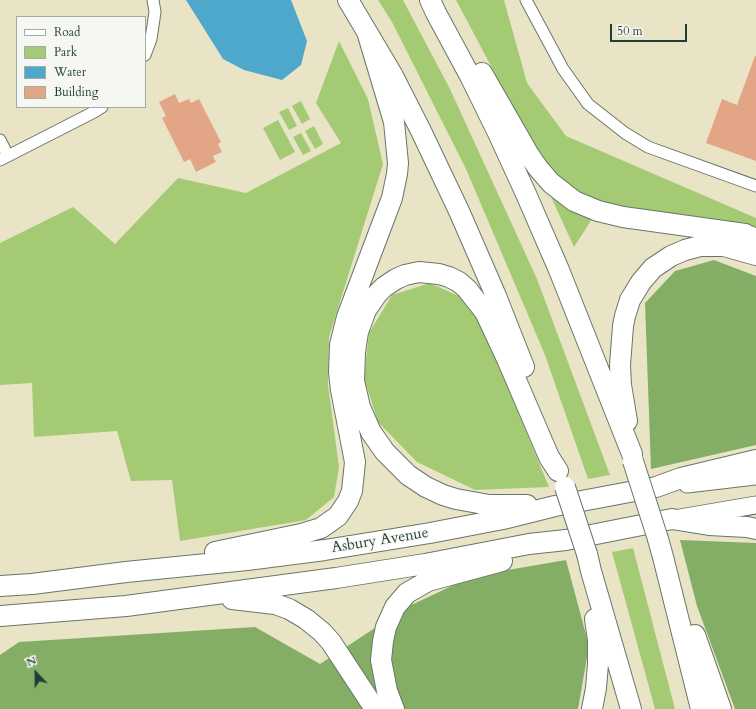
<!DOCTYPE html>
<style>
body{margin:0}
#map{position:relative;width:756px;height:709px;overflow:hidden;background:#eae4c7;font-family:Cardo,serif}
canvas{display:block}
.legend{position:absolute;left:16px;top:16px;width:130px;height:92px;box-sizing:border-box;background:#f6f6f2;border:1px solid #a0aca6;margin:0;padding:5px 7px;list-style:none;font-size:12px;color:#1f3d34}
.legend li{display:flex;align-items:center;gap:8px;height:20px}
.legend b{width:20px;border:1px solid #a0aca6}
.north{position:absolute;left:16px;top:653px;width:40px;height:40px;-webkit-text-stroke:3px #f6f6f2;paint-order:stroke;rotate:338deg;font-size:11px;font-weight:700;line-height:16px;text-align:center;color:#1f3d34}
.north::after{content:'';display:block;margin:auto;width:14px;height:18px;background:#1f3d34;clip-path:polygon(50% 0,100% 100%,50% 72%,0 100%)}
.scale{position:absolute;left:610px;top:24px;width:77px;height:18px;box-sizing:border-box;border:2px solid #1f3d34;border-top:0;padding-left:5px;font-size:12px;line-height:14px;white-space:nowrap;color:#1f3d34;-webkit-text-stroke:3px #f6f6f2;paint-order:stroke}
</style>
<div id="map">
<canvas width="756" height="709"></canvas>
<ul class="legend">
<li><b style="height:5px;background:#fff"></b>Road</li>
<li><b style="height:11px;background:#a5ca74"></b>Park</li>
<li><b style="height:11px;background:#4da8cb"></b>Water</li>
<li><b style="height:11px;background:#e2a687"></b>Building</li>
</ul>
<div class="north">N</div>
<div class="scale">50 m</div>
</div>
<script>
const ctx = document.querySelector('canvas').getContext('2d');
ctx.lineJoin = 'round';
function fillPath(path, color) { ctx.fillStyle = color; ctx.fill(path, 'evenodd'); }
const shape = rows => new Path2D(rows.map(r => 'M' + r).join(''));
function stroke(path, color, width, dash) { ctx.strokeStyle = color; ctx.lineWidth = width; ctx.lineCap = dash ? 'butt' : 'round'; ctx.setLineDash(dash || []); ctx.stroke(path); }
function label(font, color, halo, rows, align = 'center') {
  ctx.font = font + ' Cardo,serif'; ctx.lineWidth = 3; ctx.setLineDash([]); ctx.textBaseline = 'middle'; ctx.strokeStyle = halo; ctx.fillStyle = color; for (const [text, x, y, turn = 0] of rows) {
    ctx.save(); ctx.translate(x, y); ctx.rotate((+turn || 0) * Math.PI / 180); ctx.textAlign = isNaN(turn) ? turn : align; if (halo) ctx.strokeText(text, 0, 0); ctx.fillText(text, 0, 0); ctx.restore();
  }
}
fillPath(shape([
 [378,0,403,0,450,89,537,279,610,475,588,479,545,355,466,169,392,22],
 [456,0,504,0,527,83,566,136,756,218,756,236,603,202,574,247,492,68],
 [339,41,368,99,383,164,329,337,328,385,339,467,334,497,306,520,180,541,172,480,131,481,117,431,34,437,32,383,0,385,0,243,73,207,115,244,178,178,246,193,341,143,316,103],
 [301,101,310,119,302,124,292,106],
 [288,108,297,126,289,130,279,112],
 [278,120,295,152,280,160,263,128],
 [314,126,323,144,315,149,305,131],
 [301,133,311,151,303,155,293,137],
 [430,283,465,299,485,332,549,487,475,490,417,462,378,422,364,378,369,333,392,295],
 [633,548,675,709,655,709,612,552]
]), '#a5ca74');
fillPath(shape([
 [714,260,756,276,756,445,651,469,645,303,675,271],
 [680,540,756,543,756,709,735,709,697,606],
 [566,560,589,646,578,709,0,709,0,655,19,642,255,627,320,664,407,607,473,576]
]), '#84ae66');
fillPath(shape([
 [186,0,291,0,307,41,301,65,282,80,244,70,223,59]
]), '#4da8cb');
fillPath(shape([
 [755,56,756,56,756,161,706,143,722,99,737,105],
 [175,94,179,103,189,99,191,103,199,99,221,142,218,144,222,152,213,156,216,162,196,172,190,159,184,162,162,118,166,116,159,102]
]), '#e2a687');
const street = shape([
 [526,0,563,69,588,104,625,133,648,147,756,186],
 [145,55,151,39,155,12,153,0],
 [0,140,8,156],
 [0,160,94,112,102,107]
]);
const primary = shape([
 [687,484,756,476],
 [680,518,756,505]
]);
const highway = shape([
 [348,0,392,74,421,131,459,211,496,296,524,367],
 [430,0,436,13,470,76,498,133,526,194,559,270,632,454],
 [482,73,529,155,538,168,551,183,574,201,598,211,623,217,745,234,756,239],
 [627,421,621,385,620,365,623,326,625,316,630,300,641,282,653,268,671,256,685,250,700,246,724,246,756,255],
 [527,505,489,505,456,499,443,495,426,487,408,475,385,452,371,432,360,407,354,381,355,352,358,332,366,310,377,294,384,287,396,279,405,275,419,272,439,274,449,277,459,282,467,289,485,312,507,359,549,457,558,471],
 [658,539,663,557,701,709],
 [215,552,301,534,321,528,338,516,348,501,352,491,355,462,341,390,339,372,340,345,347,317,392,198,397,174,398,163,394,122,368,35],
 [587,554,591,571,631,709],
 [0,586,32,584,126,572,247,560,325,550,430,533,503,519,555,506,656,487,681,478,756,460],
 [232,599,275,604,289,609,306,619,322,632,331,642,375,709],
 [0,616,126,606,336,578,425,564,529,544,566,540,672,519,709,525,747,527,756,529],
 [695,635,721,709],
 [394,709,387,691,381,660,383,641,386,627,395,607,407,593,428,581,502,561],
 [592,709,596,688,598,664,598,640,595,619]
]);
stroke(street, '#667767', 13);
stroke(primary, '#667767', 19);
stroke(highway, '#667767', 22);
stroke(street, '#fff', 11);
stroke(primary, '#fff', 17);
stroke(highway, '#fff', 20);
const highwayBridge = shape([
 [633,461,658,539],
 [565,487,587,554]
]);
stroke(highwayBridge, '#667767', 22, []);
stroke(highwayBridge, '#fff', 20);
label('15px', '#1f3d34', '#f6f6f2', [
 ["Asbury Avenue",380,541,-9]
]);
</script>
